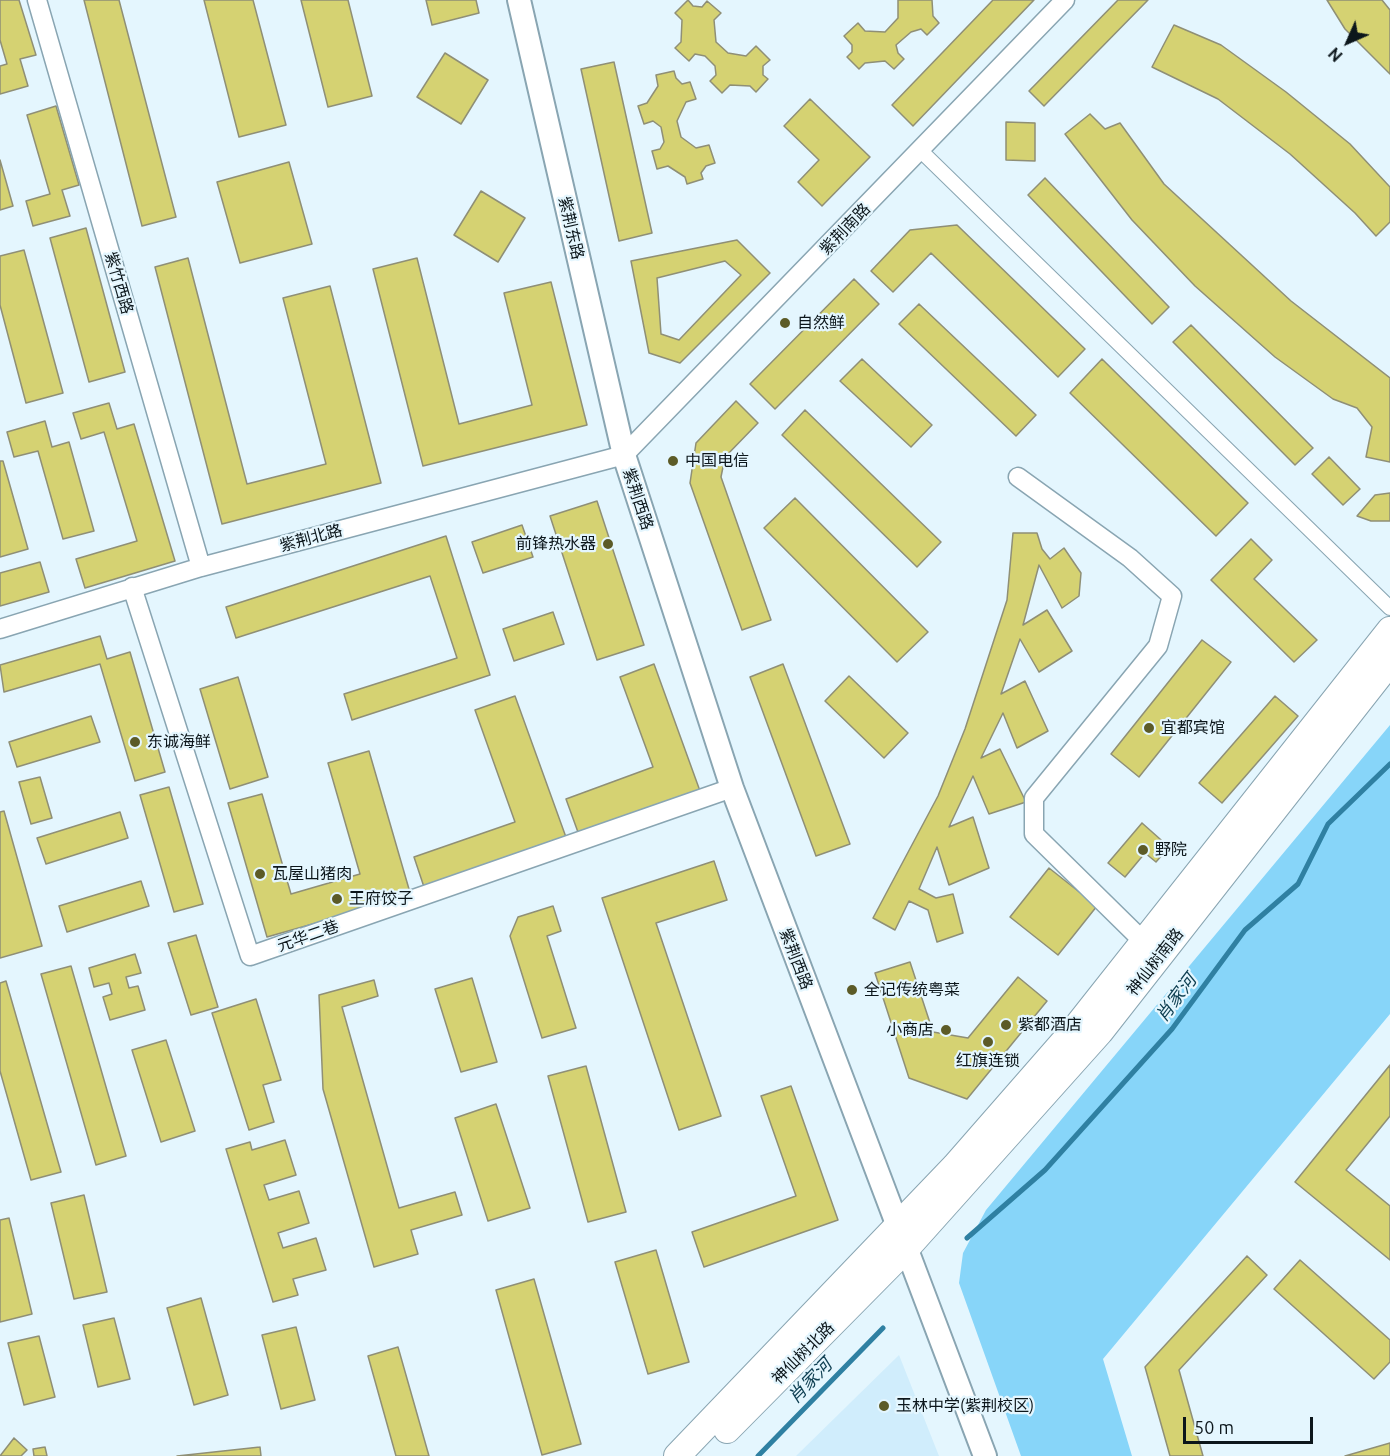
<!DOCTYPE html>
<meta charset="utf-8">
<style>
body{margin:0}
#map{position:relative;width:1390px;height:1456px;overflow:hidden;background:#e4f6fe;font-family:Ubuntu,sans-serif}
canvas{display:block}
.north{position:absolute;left:1318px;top:12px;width:60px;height:60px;-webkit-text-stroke:4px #e4f6fe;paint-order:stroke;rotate:225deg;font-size:16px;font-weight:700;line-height:24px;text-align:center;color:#0c161b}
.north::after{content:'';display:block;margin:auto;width:21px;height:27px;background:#0c161b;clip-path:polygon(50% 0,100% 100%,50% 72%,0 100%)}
.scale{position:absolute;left:1183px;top:1417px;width:130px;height:27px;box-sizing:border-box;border:3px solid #0c161b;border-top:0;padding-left:8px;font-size:18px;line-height:21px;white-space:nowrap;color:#0c161b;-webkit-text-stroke:4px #e4f6fe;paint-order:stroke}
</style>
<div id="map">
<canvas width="1390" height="1456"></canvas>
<div class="north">N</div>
<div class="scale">50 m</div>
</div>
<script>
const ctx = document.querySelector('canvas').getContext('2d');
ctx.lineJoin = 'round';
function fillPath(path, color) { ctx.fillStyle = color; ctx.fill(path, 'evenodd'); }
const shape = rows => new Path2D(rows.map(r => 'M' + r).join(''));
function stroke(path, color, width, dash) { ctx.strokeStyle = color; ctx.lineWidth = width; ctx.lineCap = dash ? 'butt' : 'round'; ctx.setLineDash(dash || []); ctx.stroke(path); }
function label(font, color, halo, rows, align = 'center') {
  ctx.font = font + ' Ubuntu,"Noto Sans SC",sans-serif'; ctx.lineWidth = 4.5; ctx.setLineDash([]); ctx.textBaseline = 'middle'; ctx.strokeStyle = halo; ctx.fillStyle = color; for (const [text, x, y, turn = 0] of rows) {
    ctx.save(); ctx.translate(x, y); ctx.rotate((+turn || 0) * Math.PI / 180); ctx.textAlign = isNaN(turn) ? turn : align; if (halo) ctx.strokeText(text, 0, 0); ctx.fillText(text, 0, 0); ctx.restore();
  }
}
fillPath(shape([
 [899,1355,939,1456,796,1456]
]), '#d0edfc');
fillPath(shape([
 [1390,725,1390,1014,1103,1359,1132,1456,1021,1456,959,1283,963,1253,986,1210]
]), '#87d5f9');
stroke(shape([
 [967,1238,1045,1170,1172,1029,1245,930,1298,884,1328,824,1390,764],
 [758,1456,883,1328]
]), '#2f80a2', 5);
const building = shape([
 [0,0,19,0,36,55,20,59,28,86,0,94,0,66,7,64,0,40,0,0],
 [84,0,119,0,176,217,142,226,84,0],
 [204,0,253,0,286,125,239,137,204,0],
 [301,0,348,0,372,96,328,107,301,0],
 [426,0,476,0,479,13,432,25,426,0],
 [688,0,693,6,702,7,707,1,721,13,714,20,716,42,728,53,746,56,756,46,770,60,763,66,763,75,768,79,756,92,750,86,730,85,722,93,710,81,716,75,715,66,705,56,695,54,689,61,675,48,681,42,682,20,675,13,688,0],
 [898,0,932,0,933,16,939,23,927,35,921,29,911,32,896,45,898,53,904,59,894,69,885,61,865,63,859,69,847,57,852,52,852,45,844,36,858,23,865,31,885,32,898,18,898,0],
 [993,0,1034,0,913,126,892,105,993,0],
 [1118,0,1148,0,1044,106,1029,91,1118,0],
 [1327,0,1382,0,1390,10,1390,74,1345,29,1327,0],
 [1174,25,1221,45,1286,92,1350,144,1390,187,1390,222,1376,236,1355,213,1290,154,1218,99,1152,67,1174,25],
 [445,53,488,80,461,124,417,97,445,53],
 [614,62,652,233,619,241,581,69,614,62],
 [674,71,676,78,682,84,690,82,696,99,686,102,677,121,681,137,696,148,709,145,715,163,706,166,701,173,703,179,687,184,685,177,668,166,657,169,652,151,660,149,664,142,661,127,653,121,644,124,638,106,647,103,658,86,656,75,674,71],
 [810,99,870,157,822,206,798,182,819,160,784,126,810,99],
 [56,106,79,185,62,190,70,216,33,226,26,201,50,194,27,115,56,106],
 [1090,114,1105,129,1120,123,1164,184,1291,301,1390,378,1390,462,1366,457,1372,427,1357,408,1333,399,1275,357,1195,286,1132,220,1065,134,1090,114],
 [1006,122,1035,123,1035,161,1006,160,1006,122],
 [0,160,13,206,0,210,0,160],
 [289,162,312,244,240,263,217,182,289,162],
 [1045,178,1169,307,1152,324,1028,195,1045,178],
 [481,191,525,218,498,262,454,235,481,191],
 [957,225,1085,349,1058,377,931,253,893,292,871,271,910,230,957,225],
 [86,228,125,372,89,382,50,238,86,228],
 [737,240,770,273,680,363,649,353,631,261,737,240],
 [725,261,741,275,679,340,661,334,657,278,725,261],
 [24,250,63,393,26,403,0,305,0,256,24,250],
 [188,258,247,484,326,464,283,298,330,286,381,483,222,524,155,267,188,258],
 [417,258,459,424,532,405,504,293,551,282,587,425,423,466,373,269,417,258],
 [854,279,879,304,775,409,750,384,854,279],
 [919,304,1036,415,1016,436,899,324,919,304],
 [1191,325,1313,448,1295,465,1173,342,1191,325],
 [862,359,932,425,911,447,840,381,862,359],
 [1102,359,1248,503,1216,536,1070,393,1102,359],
 [736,401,758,423,725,457,721,477,771,620,742,630,690,483,696,443,736,401],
 [109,403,117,429,134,424,175,561,85,588,76,559,137,541,104,432,81,439,73,413,109,403],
 [805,410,941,542,917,567,782,435,805,410],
 [45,421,52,447,69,442,94,531,63,539,38,451,14,457,7,432,45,421],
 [1329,457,1360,489,1343,505,1312,474,1329,457],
 [0,461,3,461,28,549,0,557,0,461],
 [1390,493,1390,521,1371,521,1357,516,1375,495,1390,493],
 [795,498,928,632,897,662,764,528,795,498],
 [597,501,644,645,597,660,550,516,597,501],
 [522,525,533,557,483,573,472,542,522,525],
 [1013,533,1037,533,1042,549,1050,559,1064,548,1081,573,1079,596,1062,608,1039,565,1023,625,1047,610,1072,651,1039,672,1020,639,1001,694,1025,681,1048,731,1017,748,1003,713,981,758,1000,749,1026,802,989,814,973,776,949,827,973,817,989,868,949,885,937,847,919,889,936,898,953,894,963,933,937,942,928,910,909,901,895,930,873,918,938,796,965,729,1007,600,1013,533],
 [446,536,490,675,352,720,344,694,457,658,430,576,236,638,226,607,446,536],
 [1251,539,1272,560,1254,579,1317,640,1294,662,1211,580,1251,539],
 [40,562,49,592,0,606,0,573,40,562],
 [553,612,564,644,514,661,503,629,553,612],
 [100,636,107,659,130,652,165,772,135,781,100,664,4,692,0,665,100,636],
 [1202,640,1231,662,1139,777,1111,754,1202,640],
 [654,664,700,791,579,835,566,799,653,767,620,677,654,664],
 [783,664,850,844,816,856,750,677,783,664],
 [849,676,908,733,884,758,825,701,849,676],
 [238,677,268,777,230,789,200,689,238,677],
 [515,696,567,840,425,890,414,857,515,822,475,710,515,696],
 [1275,696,1298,716,1222,803,1199,783,1275,696],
 [91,716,100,742,17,767,9,742,91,716],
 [369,751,411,896,267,937,228,803,262,794,291,894,360,874,328,763,369,751],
 [40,777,52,818,31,824,19,782,40,777],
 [169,787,203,904,174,912,140,795,169,787],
 [4,811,42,946,0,958,0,812,4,811],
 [120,812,128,838,46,864,37,838,120,812],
 [1142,823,1169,847,1156,862,1145,853,1125,877,1108,863,1142,823],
 [714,861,727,900,656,923,721,1116,679,1130,602,898,714,861],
 [1049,868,1097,906,1058,955,1010,917,1049,868],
 [141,881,149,906,67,932,59,906,141,881],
 [553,906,561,931,547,936,576,1028,542,1038,510,936,518,917,553,906],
 [196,935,218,1007,191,1015,168,943,196,935],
 [135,954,141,973,126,977,129,988,138,986,145,1010,110,1020,103,997,112,994,109,983,94,987,89,968,135,954],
 [910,962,933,1032,968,1038,1018,977,1047,1001,967,1099,909,1078,875,973,910,962],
 [71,966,126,1156,96,1165,41,974,71,966],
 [472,978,497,1062,461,1072,435,989,472,978],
 [374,980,378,996,342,1007,399,1208,455,1192,462,1215,411,1230,418,1254,374,1267,323,1089,319,995,374,980],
 [6,981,61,1172,31,1180,0,1071,0,983,6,981],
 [256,999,281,1080,263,1085,274,1122,249,1130,212,1013,256,999],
 [166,1040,195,1131,161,1142,132,1050,166,1040],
 [1390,1065,1390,1116,1346,1170,1390,1206,1390,1260,1295,1182,1390,1065],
 [586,1066,626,1212,588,1222,548,1076,586,1066],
 [791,1086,838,1220,704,1267,692,1232,796,1196,761,1096,791,1086],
 [496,1104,530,1208,488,1221,455,1118,496,1104],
 [285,1140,296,1175,264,1185,269,1200,299,1191,309,1223,278,1233,283,1248,316,1238,326,1270,293,1279,298,1295,273,1302,226,1149,250,1142,252,1150,285,1140],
 [84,1195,107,1292,74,1299,51,1203,84,1195],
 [9,1218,32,1314,0,1322,0,1220,9,1218],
 [656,1250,689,1362,648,1374,615,1262,656,1250],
 [1247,1256,1267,1275,1179,1370,1203,1456,1170,1456,1145,1367,1247,1256],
 [1300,1260,1390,1340,1390,1362,1374,1379,1274,1289,1300,1260],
 [534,1279,581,1444,542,1455,496,1290,534,1279],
 [201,1298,228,1395,194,1405,167,1308,201,1298],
 [114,1318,130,1379,98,1387,83,1325,114,1318],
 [296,1327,315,1400,281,1409,262,1335,296,1327],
 [39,1336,55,1397,24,1405,8,1343,39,1336],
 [398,1347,429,1456,396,1456,368,1356,398,1347],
 [14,1438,27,1450,21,1456,0,1456,14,1438],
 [1390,1443,1390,1456,1345,1456,1390,1443],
 [45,1447,47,1456,34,1456,33,1449,45,1447],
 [260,1447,261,1456,177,1456,260,1447]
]);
fillPath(building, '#d5d272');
stroke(building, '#8f8f76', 1.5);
const pedestrian = shape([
 [921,151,1390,608]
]);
const minor = shape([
 [37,0,201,567],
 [1018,477,1130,558,1172,596,1158,646,1034,798,1034,834,1151,949],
 [132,587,250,956,732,788],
 [0,629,201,567,624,455,1065,0]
]);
const tertiary = shape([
 [519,0,624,455,732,788,985,1456]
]);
const secondary = shape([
 [727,1430,905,1250,1100,1032,1390,662],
 [677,1456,955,1166,1073,1031,1390,630]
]);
stroke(pedestrian, '#89a5b2', 16);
stroke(minor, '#89a5b2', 21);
stroke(tertiary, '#89a5b2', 26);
stroke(secondary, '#89a5b2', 28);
stroke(pedestrian, '#fff', 14);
stroke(minor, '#fff', 18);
stroke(tertiary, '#fff', 22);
stroke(secondary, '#fff', 26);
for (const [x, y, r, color] of [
 [785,323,6,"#5c5b27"],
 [673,461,6,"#5c5b27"],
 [608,544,6,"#5c5b27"],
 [1149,728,6,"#5c5b27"],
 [135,742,6,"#5c5b27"],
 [1143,850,6,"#5c5b27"],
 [260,874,6,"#5c5b27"],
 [337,899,6,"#5c5b27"],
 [852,990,6,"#5c5b27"],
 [1006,1025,6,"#5c5b27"],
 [946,1030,6,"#5c5b27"],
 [988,1042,6,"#5c5b27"],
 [884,1406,6,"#5c5b27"]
]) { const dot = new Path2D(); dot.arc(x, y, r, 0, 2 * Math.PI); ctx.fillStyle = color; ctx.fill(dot); stroke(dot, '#e4f6fe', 2); }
label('16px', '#0c161b', '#e4f6fe', [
 ["紫荆东路",571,228,77],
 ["紫荆南路",845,229,-46],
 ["紫竹西路",119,283,74],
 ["紫荆西路",638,499,72],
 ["紫荆北路",311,538,-15],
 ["元华二巷",308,936,-19],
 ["紫荆西路",796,959,69],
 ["神仙树南路",1155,962,-52],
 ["神仙树北路",803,1353,-45]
]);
label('16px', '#0c161b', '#e4f6fe', [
 ["自然鲜",797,323],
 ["中国电信",685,461],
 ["前锋热水器",596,544,"right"],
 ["宜都宾馆",1161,728],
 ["东诚海鲜",147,742],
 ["野院",1155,850],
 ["瓦屋山猪肉",272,874],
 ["王府饺子",349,899],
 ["全记传统粤菜",864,990],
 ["紫都酒店",1018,1025],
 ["小商店",934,1030,"right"],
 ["红旗连锁",988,1061,"center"],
 ["玉林中学(紫荆校区)",896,1406]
], 'left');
label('italic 18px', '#104053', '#e4f6fe', [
 ["肖家河",1176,998,-53],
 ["肖家河",810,1381,-46]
]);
</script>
